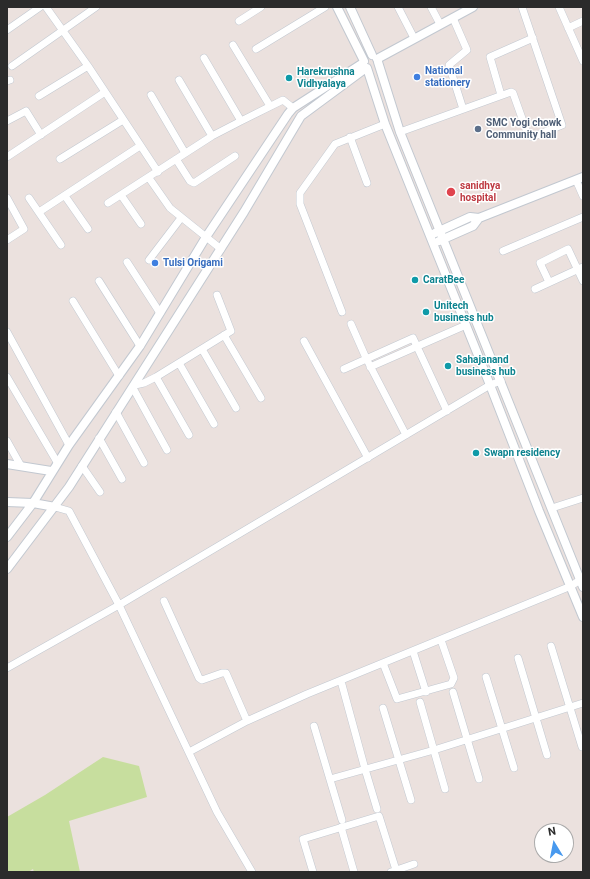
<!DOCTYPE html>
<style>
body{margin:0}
#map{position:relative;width:590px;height:879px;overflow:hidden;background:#ebe1de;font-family:Roboto,sans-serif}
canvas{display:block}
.frame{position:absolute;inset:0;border:8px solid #2b2b2b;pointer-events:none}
.north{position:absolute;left:534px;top:823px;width:40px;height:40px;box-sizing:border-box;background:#fff;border:1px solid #aaa;border-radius:50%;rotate:350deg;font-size:11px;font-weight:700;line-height:16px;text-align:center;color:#2b2b2b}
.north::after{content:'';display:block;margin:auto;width:14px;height:18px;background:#4899ee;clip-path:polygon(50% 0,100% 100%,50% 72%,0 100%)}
</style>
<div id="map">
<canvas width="590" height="879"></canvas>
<div class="frame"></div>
<div class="north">N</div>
</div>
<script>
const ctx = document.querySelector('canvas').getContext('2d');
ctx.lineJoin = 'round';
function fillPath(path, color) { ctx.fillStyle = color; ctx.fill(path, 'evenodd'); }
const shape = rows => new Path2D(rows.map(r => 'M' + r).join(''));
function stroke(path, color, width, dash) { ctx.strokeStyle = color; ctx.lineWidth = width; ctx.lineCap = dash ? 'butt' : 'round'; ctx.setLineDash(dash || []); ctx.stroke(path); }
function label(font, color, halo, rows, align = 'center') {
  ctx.font = font + ' Roboto,sans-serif'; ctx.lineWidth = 3; ctx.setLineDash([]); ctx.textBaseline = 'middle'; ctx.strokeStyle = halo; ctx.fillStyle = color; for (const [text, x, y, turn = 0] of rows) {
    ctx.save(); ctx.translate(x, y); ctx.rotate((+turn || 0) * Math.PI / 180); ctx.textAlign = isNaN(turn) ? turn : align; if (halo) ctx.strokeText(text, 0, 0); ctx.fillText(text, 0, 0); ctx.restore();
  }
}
fillPath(shape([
 [103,757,139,766,147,797,69,821,80,872,34,872,33,869,28,872,7,872,7,817,45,795]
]), '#c7de9e');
const minor = shape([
 [46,7,88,66,158,172],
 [398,7,414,38],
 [431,7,440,24],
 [559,7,583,61],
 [453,18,467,50,449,65,463,109],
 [239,21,261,7],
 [568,28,583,21],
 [7,30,40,7],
 [233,45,270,106],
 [256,49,325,7],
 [204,58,241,121],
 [12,66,96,7],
 [179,80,212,136],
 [7,81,10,80],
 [151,95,185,153],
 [501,95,490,57,533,38],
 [39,96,88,66],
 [7,121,26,111,41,135],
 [400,132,511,92,513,93,528,135,532,137,562,125,522,7],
 [350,137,367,183],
 [7,157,105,92],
 [60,159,123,120],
 [176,159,190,181,194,183,235,156],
 [149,178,170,208,221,249],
 [576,180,583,196],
 [121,195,141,224],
 [65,196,88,229],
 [7,198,24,229,7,240],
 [29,198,61,245],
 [108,203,212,136,241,121,283,100,293,108],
 [39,212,140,146],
 [503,251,583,217],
 [149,260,181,218],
 [127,262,160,313],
 [99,281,140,346],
 [549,282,540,263,568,249,583,281],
 [535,289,583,267],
 [73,301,119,376],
 [342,312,300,204,300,193,335,144,385,124],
 [351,324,366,358,406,435],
 [7,332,69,445],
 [224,335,261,398],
 [304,341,368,458],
 [202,349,236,408],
 [179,363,214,424],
 [370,367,466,325],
 [344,369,413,338,447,411],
 [7,377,57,462],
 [156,377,189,435],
 [135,385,144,383,156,377,231,331,217,295],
 [133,388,167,450],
 [116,412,144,463],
 [99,438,122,479],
 [7,441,21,466],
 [82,466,100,492],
 [55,507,69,511,119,605,217,812,252,872],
 [552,508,583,498],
 [164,601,199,678,202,680,222,673,226,673,247,721],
 [551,646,582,747],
 [413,651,426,692],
 [518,658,547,755],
 [383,663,397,699,451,684,454,678,441,640],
 [7,668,119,605,490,385,501,381],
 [486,677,514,768],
 [341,681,365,769,377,809],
 [453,692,479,779],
 [420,702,445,789],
 [383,708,411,800],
 [314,726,342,820],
 [189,752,247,721,307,694,571,586,580,580],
 [330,779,434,750,583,703],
 [341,827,354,872],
 [313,872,303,839,379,816,396,870],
 [391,872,414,864]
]);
const tertiary = shape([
 [337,7,364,61],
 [350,7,372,55],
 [377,59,473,7],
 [378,62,400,132,583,587],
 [367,68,385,124,490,385,539,511,583,617],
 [435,233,470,217,479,218,583,177],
 [439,241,473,226,479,218],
 [7,464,51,471],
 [7,502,33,503,55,507],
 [7,537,33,503,69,445,140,346,206,237,288,114,293,108,363,63],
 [7,569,69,487,244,212,301,116,366,68]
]);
stroke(minor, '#c2c8d0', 8);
stroke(tertiary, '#c2c8d0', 10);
stroke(minor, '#fff', 7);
stroke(tertiary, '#fff', 8);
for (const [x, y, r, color] of [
 [417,77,4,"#3f7fe0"],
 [289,78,4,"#0f9aa8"],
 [478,129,4,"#5c6f8a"],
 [451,192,5,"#e0444e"],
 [155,263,4,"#3f7fe0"],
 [415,280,4,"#0f9aa8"],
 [426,312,4,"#0f9aa8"],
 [448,366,4,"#0f9aa8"],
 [476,453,4,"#0f9aa8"]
]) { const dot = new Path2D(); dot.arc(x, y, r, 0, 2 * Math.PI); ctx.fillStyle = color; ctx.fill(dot); stroke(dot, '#fff', 1.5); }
label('bold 10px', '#366cbe', '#fff', [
 ["National",425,71],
 ["stationery",425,83],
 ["Tulsi Origami",163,263]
], 'left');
label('bold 10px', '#0d838f', '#fff', [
 ["Harekrushna",297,72],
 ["Vidhyalaya",297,84],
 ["CaratBee",423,280],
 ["Unitech",434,306],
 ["business hub",434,318],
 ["Sahajanand",456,360],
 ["business hub",456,372],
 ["Swapn residency",484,453]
], 'left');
label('bold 10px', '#4e5e75', '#fff', [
 ["SMC Yogi chowk",486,123],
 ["Community hall",486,135]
], 'left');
label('bold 10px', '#be3a42', '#fff', [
 ["sanidhya",460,186],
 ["hospital",460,198]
], 'left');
</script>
